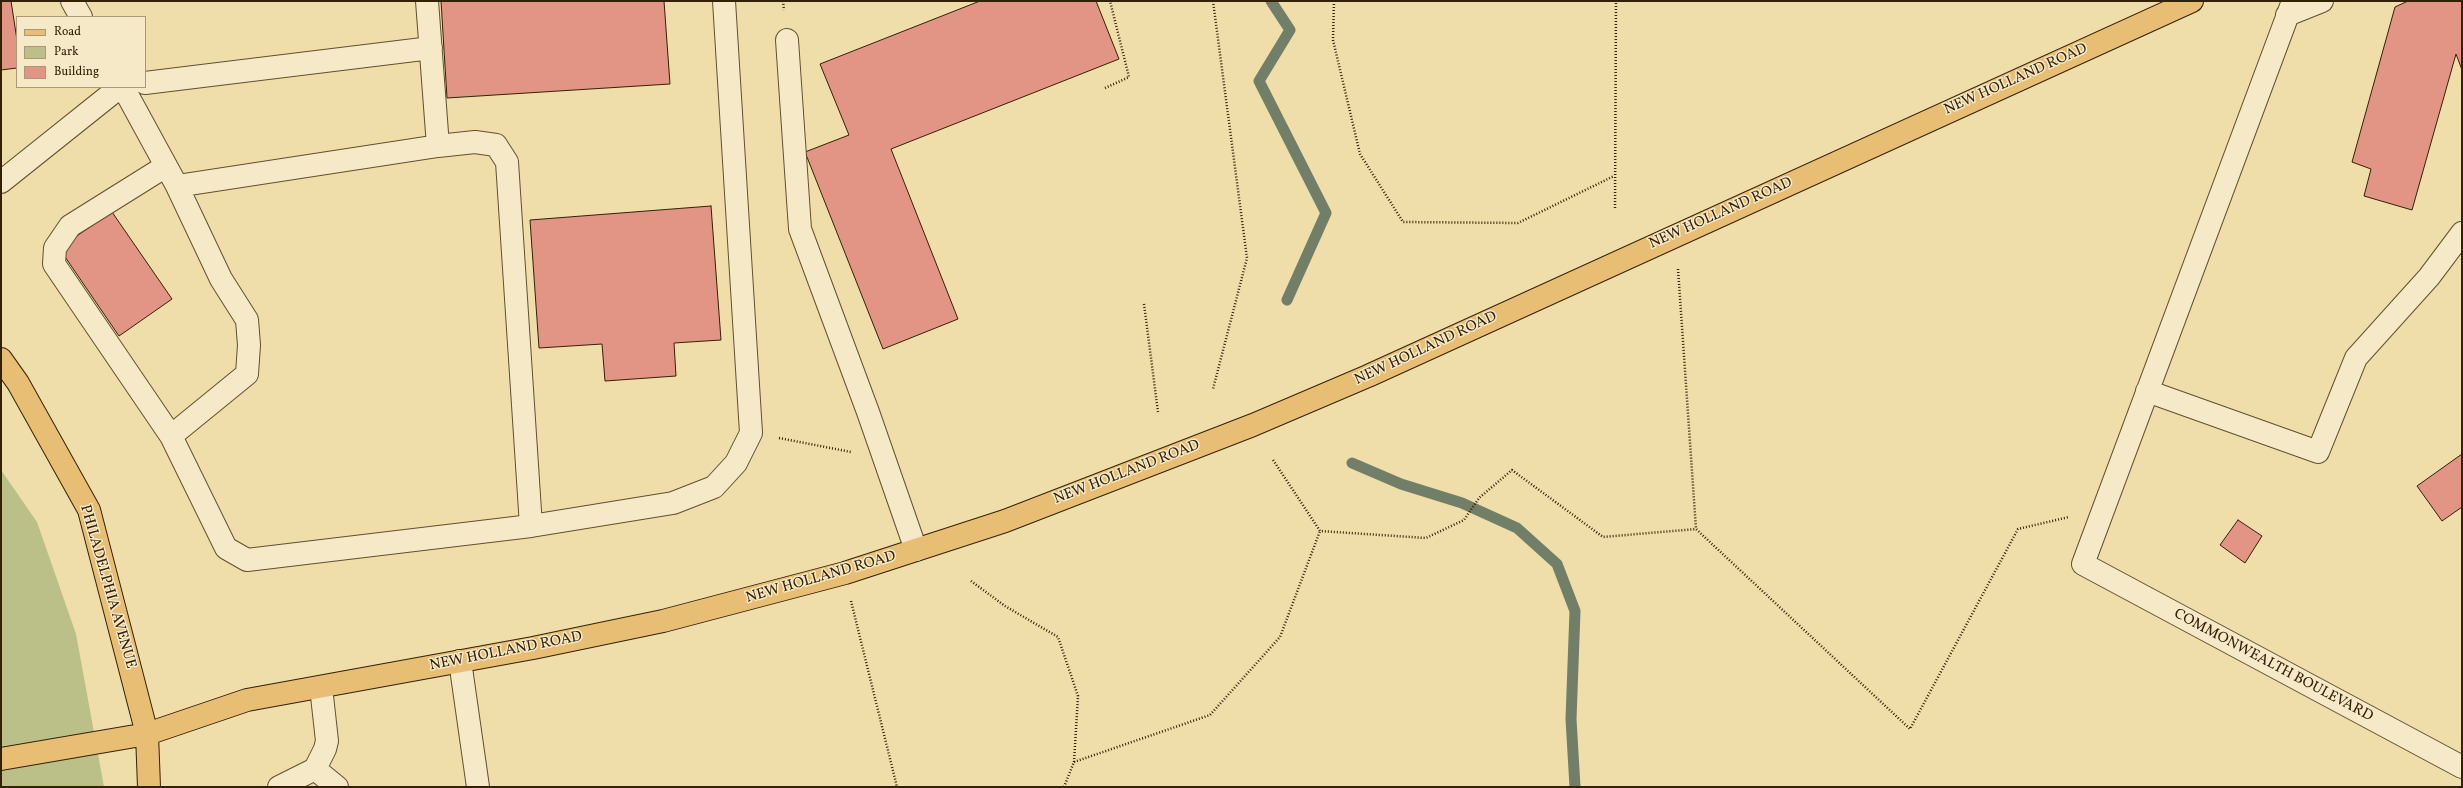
<!DOCTYPE html>
<style>
body{margin:0}
#map{position:relative;width:2463px;height:788px;overflow:hidden;background:#efddaa;font-family:Vollkorn,serif}
canvas{display:block}
.frame{position:absolute;inset:0;border:2px solid #332106;pointer-events:none}
.legend{position:absolute;left:16px;top:16px;width:130px;height:72px;box-sizing:border-box;background:#f5e9c8;border:1px solid #a7997a;margin:0;padding:5px 7px;list-style:none;font-size:12px;color:#332106}
.legend li{display:flex;align-items:center;gap:8px;height:20px}
.legend b{width:20px;border:1px solid #a7997a}
</style>
<div id="map">
<canvas width="2463" height="788"></canvas>
<div class="frame"></div>
<ul class="legend">
<li><b style="height:5px;background:#e8be75"></b>Road</li>
<li><b style="height:11px;background:#bac087"></b>Park</li>
<li><b style="height:11px;background:#e29485"></b>Building</li>
</ul>
</div>
<script>
const ctx = document.querySelector('canvas').getContext('2d');
ctx.lineJoin = 'round';
function fillPath(path, color) { ctx.fillStyle = color; ctx.fill(path, 'evenodd'); }
const shape = rows => new Path2D(rows.map(r => 'M' + r).join(''));
function stroke(path, color, width, dash) { ctx.strokeStyle = color; ctx.lineWidth = width; ctx.lineCap = dash ? 'butt' : 'round'; ctx.setLineDash(dash || []); ctx.stroke(path); }
function label(font, color, halo, rows, align = 'center') {
  ctx.font = font + ' Vollkorn,serif'; ctx.lineWidth = 3; ctx.setLineDash([]); ctx.textBaseline = 'middle'; ctx.strokeStyle = halo; ctx.fillStyle = color; for (const [text, x, y, turn = 0] of rows) {
    ctx.save(); ctx.translate(x, y); ctx.rotate((+turn || 0) * Math.PI / 180); ctx.textAlign = isNaN(turn) ? turn : align; if (halo) ctx.strokeText(text, 0, 0); ctx.fillText(text, 0, 0); ctx.restore();
  }
}
fillPath(shape([
 [1,470,37,522,76,634,104,787,1,787]
]), '#bac087');
stroke(shape([
 [1271,1,1290,30,1259,81,1326,213,1287,300],
 [1352,463,1401,484,1462,503,1517,528,1557,564,1575,611,1571,719,1575,787]
]), '#717e68', 11);
const building = shape([
 [1,1,11,1,17,40,17,68,1,70,1,1],
 [441,1,664,1,670,84,447,98,441,1],
 [980,1,1096,1,1119,59,891,149,958,319,883,349,805,152,849,135,820,64,980,1],
 [2408,1,2462,1,2462,70,2456,54,2412,210,2364,196,2371,169,2352,162,2395,7,2408,1],
 [711,206,721,340,674,343,676,376,605,381,602,344,539,348,530,220,711,206],
 [112,212,172,299,119,336,59,248,112,212],
 [2462,454,2462,507,2442,521,2417,486,2462,454],
 [2238,520,2262,536,2245,563,2220,545,2238,520]
]);
fillPath(building, '#e29485');
stroke(building, '#332106', 1);
const minor = shape([
 [72,1,81,17],
 [427,1,438,146,475,142,496,145,507,162,531,526,673,503,714,487,736,463,751,433,724,1],
 [2293,1,2083,564,2462,767],
 [2287,15,2322,1],
 [787,40,800,229,868,412,916,550],
 [145,83,431,48],
 [123,87,177,186,438,146],
 [166,166,70,226,55,248,54,264,171,436,226,548,247,560,531,526],
 [1,182,120,87],
 [2147,391,2318,452,2356,358,2429,277,2462,233],
 [171,436,247,374,249,345,247,320,221,279,177,186],
 [460,661,478,787],
 [315,769,337,787],
 [279,787,315,769,325,749,327,741,321,687]
]);
const major = shape([
 [1,359,18,383,89,510,147,734,149,787],
 [1,759,147,734,247,700,533,648,663,621,845,573,1005,521,1253,425,1368,376,2192,1]
]);
stroke(minor, '#62502f', 24);
stroke(major, '#332106', 24);
stroke(shape([
 [783,1,784,10],
 [1213,1,1247,258,1213,389],
 [1334,1,1333,40,1360,154,1403,222,1518,223,1614,176],
 [1105,88,1129,77,1110,1],
 [1615,208,1616,1],
 [1678,269,1696,529],
 [1144,304,1158,412],
 [779,438,851,452],
 [1273,460,1320,531,1426,538,1464,520,1479,498,1512,470,1603,537,1696,529,1910,729,2018,529,2069,517],
 [971,581,1005,606,1058,637,1078,696,1074,762],
 [851,601,897,787],
 [1064,787,1074,762,1210,715,1280,637,1320,531]
]), '#332106', 2.5, [1, 2]);
stroke(minor, '#f5e9c8', 22);
stroke(major, '#e8be75', 22);
label('15px', '#332106', '#f5e9c8', [
 ["NEW HOLLAND ROAD",2016,80,-24],
 ["NEW HOLLAND ROAD",1721,214,-24],
 ["NEW HOLLAND ROAD",1426,349,-25],
 ["NEW HOLLAND ROAD",1127,473,-21],
 ["NEW HOLLAND ROAD",821,578,-16],
 ["PHILADELPHIA AVENUE",107,587,74],
 ["NEW HOLLAND ROAD",506,652,-11],
 ["COMMONWEALTH BOULEVARD",2273,666,28]
]);
</script>
